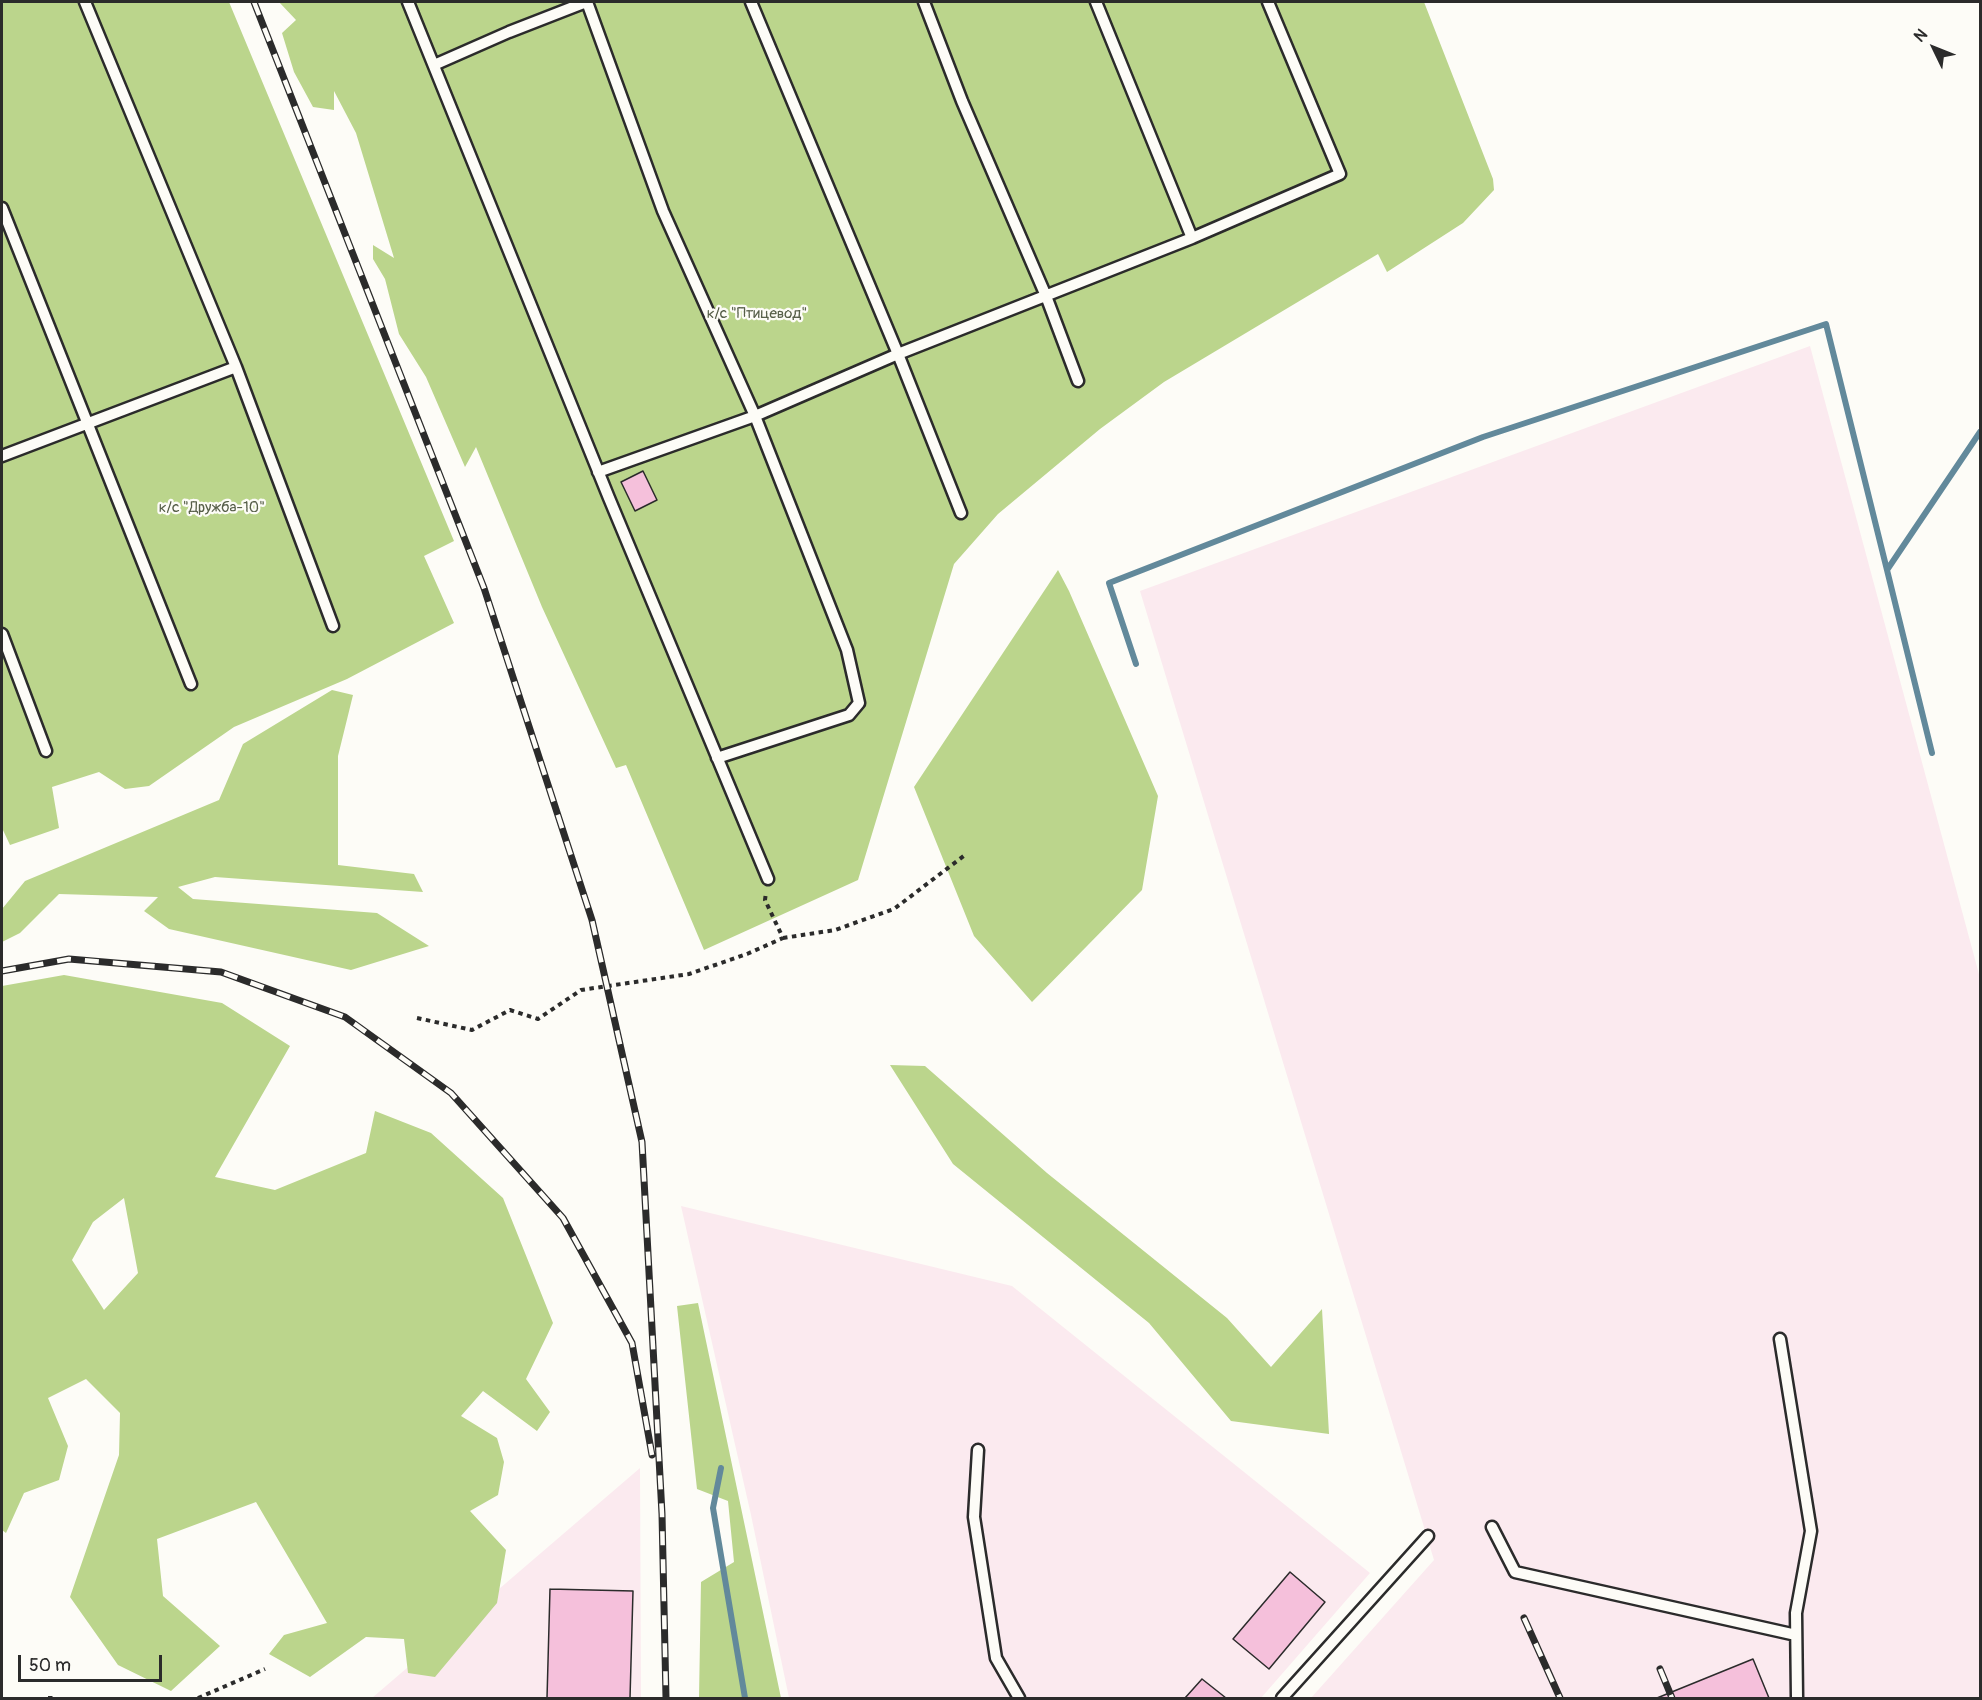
<!DOCTYPE html>
<meta charset="utf-8">
<style>
body{margin:0}
#map{position:relative;width:1982px;height:1700px;overflow:hidden;background:#fdfcf7;font-family:Pangolin,sans-serif}
canvas{display:block}
.frame{position:absolute;inset:0;border:3px solid #2b2b2b;pointer-events:none}
.north{position:absolute;left:1904px;top:18px;width:60px;height:60px;-webkit-text-stroke:4px #fdfcf7;paint-order:stroke;rotate:313deg;font-size:16px;font-weight:700;line-height:24px;text-align:center;color:#2b2b2b}
.north::after{content:'';display:block;margin:auto;width:21px;height:27px;background:#2b2b2b;clip-path:polygon(50% 0,100% 100%,50% 72%,0 100%)}
.scale{position:absolute;left:18px;top:1655px;width:144px;height:27px;box-sizing:border-box;border:3px solid #2b2b2b;border-top:0;padding-left:8px;font-size:18px;line-height:21px;white-space:nowrap;color:#2b2b2b;-webkit-text-stroke:4px #fdfcf7;paint-order:stroke}
</style>
<div id="map">
<canvas width="1982" height="1700"></canvas>
<div class="frame"></div>
<div class="north">N</div>
<div class="scale">50 m</div>
</div>
<script>
const ctx = document.querySelector('canvas').getContext('2d');
ctx.lineJoin = 'round';
function fillPath(path, color) { ctx.fillStyle = color; ctx.fill(path, 'evenodd'); }
const shape = rows => new Path2D(rows.map(r => 'M' + r).join(''));
function stroke(path, color, width, dash) { ctx.strokeStyle = color; ctx.lineWidth = width; ctx.lineCap = dash ? 'butt' : 'round'; ctx.setLineDash(dash || []); ctx.stroke(path); }
function label(font, color, halo, rows, align = 'center') {
  ctx.font = font + ' Pangolin,sans-serif'; ctx.lineWidth = 4.5; ctx.setLineDash([]); ctx.textBaseline = 'middle'; ctx.strokeStyle = halo; ctx.fillStyle = color; for (const [text, x, y, turn = 0] of rows) {
    ctx.save(); ctx.translate(x, y); ctx.rotate((+turn || 0) * Math.PI / 180); ctx.textAlign = isNaN(turn) ? turn : align; if (halo) ctx.strokeText(text, 0, 0); ctx.fillText(text, 0, 0); ctx.restore();
  }
}
fillPath(shape([
 [1810,346,1980,978,1980,1698,1311,1698,1434,1560,1140,591],
 [681,1206,1012,1286,1370,1573,1261,1698,789,1698,751,1515],
 [640,1468,641,1698,372,1698]
]), '#fbeaef');
fillPath(shape([
 [2,2,229,2,454,541,424,556,454,623,347,679,234,727,149,786,125,789,99,772,52,787,59,828,10,845,2,828],
 [279,2,1424,2,1493,179,1494,190,1463,223,1387,272,1378,254,1164,382,1100,429,998,514,954,564,858,880,704,950,626,765,616,768,542,607,476,447,465,467,426,377,399,334,385,279,373,259,373,245,394,258,356,133,334,91,334,110,313,107,294,72,282,33,296,20],
 [1058,570,1069,591,1158,796,1142,890,1032,1002,974,936,914,787],
 [332,690,353,695,338,756,338,865,414,874,423,892,215,877,178,887,193,899,377,913,429,946,351,970,169,929,144,911,158,897,59,894,20,933,2,942,2,909,25,881,219,800,243,744],
 [64,975,222,1003,290,1046,215,1177,275,1190,366,1153,375,1111,431,1133,503,1198,553,1323,526,1379,550,1412,537,1431,483,1391,461,1416,497,1438,504,1462,498,1495,470,1511,506,1550,497,1603,435,1677,408,1673,404,1639,366,1637,310,1677,269,1654,284,1635,327,1623,256,1502,157,1539,163,1596,220,1646,171,1691,118,1665,70,1597,119,1455,120,1413,86,1379,48,1398,68,1446,59,1480,24,1493,6,1533,2,1530,2,986],
 [124,1198,138,1273,104,1310,72,1260,93,1222],
 [890,1065,925,1066,1047,1173,1227,1318,1271,1367,1322,1309,1329,1434,1231,1421,1149,1323,953,1164],
 [698,1303,781,1698,699,1698,701,1582,734,1562,728,1501,697,1489,677,1306]
]), '#bbd58c');
stroke(shape([
 [1136,664,1109,583,1483,437,1826,324,1887,570],
 [1932,753,1887,570,1980,432],
 [721,1468,713,1508,745,1698]
]), '#62899b', 6);
const building = shape([
 [643,471,657,500,635,511,621,482,643,471],
 [1290,1572,1325,1602,1269,1669,1233,1639,1290,1572],
 [550,1589,633,1591,630,1698,547,1698,550,1589],
 [1753,1659,1769,1698,1657,1698,1753,1659],
 [1202,1679,1226,1698,1185,1698,1202,1679]
]);
fillPath(building, '#f5c0db');
stroke(building, '#2b2b2b', 1.5);
const lane = shape([
 [85,2,236,367,333,626],
 [408,2,609,498,768,879],
 [587,2,663,211,755,416,847,650,859,703,849,715,717,758],
 [751,2,898,354,961,513],
 [924,2,962,101,1046,296,1078,381],
 [1096,2,1192,238],
 [434,65,509,32,586,2],
 [2,208,191,684],
 [2,456,236,367],
 [598,472,755,416,898,354,1192,238,1340,174,1268,2],
 [2,634,46,751],
 [1780,1339,1811,1531,1796,1613,1797,1698],
 [978,1450,974,1517,996,1658,1019,1698],
 [1492,1527,1515,1572,1796,1635],
 [1282,1698,1428,1536]
]);
stroke(lane, '#2b2b2b', 15);
stroke(shape([
 [783,938,835,930,894,909,965,855],
 [417,1018,472,1030,510,1010,538,1019,581,990,689,974,747,954,783,938,765,900,766,892],
 [48,1698,56,1698],
 [198,1698,265,1669]
]), '#2b2b2b', 4, [4.5, 4.5]);
stroke(lane, '#fdfcf7', 10);
const rail = shape([
 [254,2,484,588,592,920,642,1142,662,1514,666,1698],
 [2,971,69,959,221,972,345,1017,451,1093,563,1218,632,1343,652,1455],
 [1524,1618,1560,1698],
 [1660,1669,1672,1698]
]);
stroke(rail, '#2b2b2b', 7);
stroke(rail, '#fdfcf7', 4.5, [14]);
label('15px', '#565e48', '#fdfcf7', [
 ["к/с \"Птицевод\"",757,314],
 ["к/с \"Дружба-10\"",212,508]
]);
</script>
